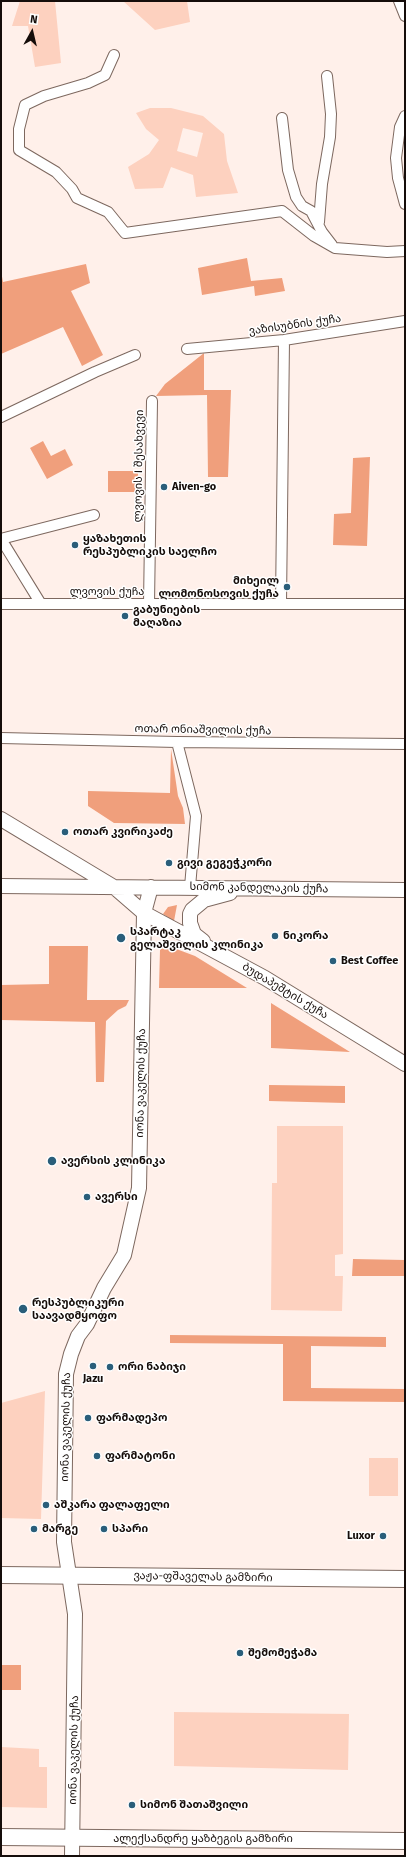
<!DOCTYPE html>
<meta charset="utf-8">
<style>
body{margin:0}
#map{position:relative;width:406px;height:1857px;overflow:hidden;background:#fff0ea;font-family:"Fira Sans",sans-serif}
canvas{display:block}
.frame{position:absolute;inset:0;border:2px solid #150d0a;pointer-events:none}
.north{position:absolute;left:12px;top:12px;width:40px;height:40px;-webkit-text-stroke:3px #fff;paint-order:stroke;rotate:8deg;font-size:11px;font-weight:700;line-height:16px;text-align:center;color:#150d0a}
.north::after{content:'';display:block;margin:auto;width:14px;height:18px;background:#150d0a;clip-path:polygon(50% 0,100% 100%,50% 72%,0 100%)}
</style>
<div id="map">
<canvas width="406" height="1857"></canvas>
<div class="frame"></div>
<div class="north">N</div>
</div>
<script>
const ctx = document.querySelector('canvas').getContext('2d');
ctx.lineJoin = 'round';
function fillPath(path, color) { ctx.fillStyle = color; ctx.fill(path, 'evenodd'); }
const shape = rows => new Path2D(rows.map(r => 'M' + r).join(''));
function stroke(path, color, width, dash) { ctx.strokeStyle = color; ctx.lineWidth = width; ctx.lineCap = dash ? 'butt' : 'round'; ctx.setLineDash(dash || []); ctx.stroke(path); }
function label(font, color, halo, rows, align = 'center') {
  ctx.font = font + ' "Fira Sans","Noto Sans Georgian",sans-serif'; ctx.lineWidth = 3; ctx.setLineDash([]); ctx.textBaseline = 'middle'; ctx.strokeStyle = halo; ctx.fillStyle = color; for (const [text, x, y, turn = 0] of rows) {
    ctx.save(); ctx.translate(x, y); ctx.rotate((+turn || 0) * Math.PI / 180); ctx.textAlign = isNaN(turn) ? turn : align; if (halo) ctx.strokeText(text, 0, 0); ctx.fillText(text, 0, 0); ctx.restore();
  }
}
fillPath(shape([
 [20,1,55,1,61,63,35,67,28,26,12,26],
 [123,1,187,1,190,22,155,30],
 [150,108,171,108,203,116,224,134,227,161,238,193,196,197,193,175,171,167,163,188,135,189,128,167,149,154,159,140,146,129,136,113],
 [183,128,203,133,197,157,177,151],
 [277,1126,343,1126,343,1254,335,1255,335,1276,343,1276,342,1311,271,1310,272,1183,277,1183],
 [45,1391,41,1519,1,1518,1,1403],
 [369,1458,398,1458,398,1496,369,1496],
 [174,1712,349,1714,348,1770,174,1766],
 [1,1747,39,1749,39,1767,47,1767,47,1808,1,1807]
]), '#fdd1bf');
fillPath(shape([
 [247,258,251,281,282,278,285,291,255,296,254,286,202,295,198,268],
 [86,264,90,283,71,291,103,355,82,366,63,327,1,354,1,271,3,282],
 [204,353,204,390,231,390,228,477,208,477,207,395,156,396,165,384],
 [43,441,51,456,65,449,73,465,47,479,30,448],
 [370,457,367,546,333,545,334,514,351,513,353,458],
 [108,471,138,471,138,492,108,492],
 [171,749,178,796,183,808,185,824,114,823,88,806,88,791,170,793],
 [177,905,174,921,163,914,168,907],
 [172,943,179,950,195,956,247,988,159,988,160,950,167,944],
 [49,946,88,946,87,1000,129,1000,126,1006,118,1010,106,1021,104,1082,96,1082,95,1022,1,1020,1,985,49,984],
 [271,1003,350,1052,271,1048],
 [269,1085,345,1086,345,1103,269,1101],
 [353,1259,405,1260,405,1276,352,1276],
 [170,1335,386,1337,386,1347,311,1346,311,1388,405,1389,405,1402,283,1401,283,1344,170,1343],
 [1,1665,21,1665,21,1690,1,1690]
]), '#f09f7c');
const street = shape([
 [399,1,405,16],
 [114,55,105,75,88,83,44,96,25,105,19,129,19,150,56,172,72,189,77,198,108,212,125,233,282,211,314,236,335,248,387,252,405,251],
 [405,116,400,127,396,158,398,178,405,204],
 [282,118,288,170,296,197,302,206,311,211,322,232,332,245],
 [319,222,322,184,330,137,331,114,327,76],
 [187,349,284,340,405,321],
 [1,417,95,372,135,355],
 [1,539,94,515],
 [1,539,41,604],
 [281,603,284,340],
 [1,604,405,604],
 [149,604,152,401],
 [1,738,177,742,405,744],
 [177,742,196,816,190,887]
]);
const secondary = shape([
 [1,819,114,887,144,913,265,978,405,1064],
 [1,886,405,890],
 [203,941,194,934,190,923,190,914,192,910,204,900,230,893],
 [72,1856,75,1614,64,1542,66,1374,71,1354,78,1336,87,1324,104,1288,124,1255,139,1188,144,913,151,887]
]);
const primary = shape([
 [1,1575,405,1579],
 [1,1837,405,1841]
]);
stroke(street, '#7d685f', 12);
stroke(secondary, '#7d685f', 16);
stroke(primary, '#7d685f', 18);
stroke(street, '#fff', 10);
stroke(secondary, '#fff', 14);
stroke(primary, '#fff', 16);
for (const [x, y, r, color] of [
 [164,487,4,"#2a5e7a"],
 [75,545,4,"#2a5e7a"],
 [287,587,4,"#2a5e7a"],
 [125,616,4,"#2a5e7a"],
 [65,832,4,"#2a5e7a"],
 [169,863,4,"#2a5e7a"],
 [275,936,4,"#2a5e7a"],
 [121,938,5,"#2a5e7a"],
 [333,961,4,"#2a5e7a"],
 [52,1161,5,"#2a5e7a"],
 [87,1197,4,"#2a5e7a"],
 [23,1309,5,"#2a5e7a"],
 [93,1366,4,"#2a5e7a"],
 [110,1367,4,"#2a5e7a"],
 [88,1418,4,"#2a5e7a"],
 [97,1456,4,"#2a5e7a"],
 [46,1505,4,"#2a5e7a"],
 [34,1529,4,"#2a5e7a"],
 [104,1529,4,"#2a5e7a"],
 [383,1536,4,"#2a5e7a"],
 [240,1653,4,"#2a5e7a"],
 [132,1805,4,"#2a5e7a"]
]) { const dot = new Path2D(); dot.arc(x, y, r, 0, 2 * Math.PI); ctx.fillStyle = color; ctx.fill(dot); stroke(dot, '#fff', 1.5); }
label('11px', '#150d0a', '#fff', [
 ["ვაზისუბნის ქუჩა",295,325,-8],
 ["ლვოვის I შესახვევი",139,466,-89],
 ["ლვოვის ქუჩა",107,592],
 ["ოთარ ონიაშვილის ქუჩა",203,730,1],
 ["სიმონ კანდელაკის ქუჩა",259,888,1],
 ["ბუდაპეშტის ქუჩა",285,991,31],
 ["იონა ვაკელის ქუჩა",141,1083,-89],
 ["იონა ვაკელის ქუჩა",66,1427,-89],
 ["ვაჟა-ფშაველას გამზირი",203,1577,1],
 ["იონა ვაკელის ქუჩა",74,1750,-89],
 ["ალექსანდრე ყაზბეგის გამზირი",203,1839]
]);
label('bold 11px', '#150d0a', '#fff', [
 ["Aiven-go",172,487],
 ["ყაზახეთის",83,539],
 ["რესპუბლიკის საელჩო",83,552],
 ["მიხეილ",279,581,"right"],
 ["ლომონოსოვის ქუჩა",279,594,"right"],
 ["გაბუნიების",133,610],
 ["მაღაზია",133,623],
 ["ოთარ კვირიკაძე",73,832],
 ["გივი გეგეჭკორი",177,863],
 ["სპარტაკ",130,932],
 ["გელაშვილის კლინიკა",130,945],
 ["ნიკორა",283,936],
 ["Best Coffee",341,961],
 ["ავერსის კლინიკა",61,1161],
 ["ავერსი",95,1197],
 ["რესპუბლიკური",32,1303],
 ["საავადმყოფო",32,1316],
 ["ორი ნაბიჯი",118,1367],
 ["Jazu",93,1379,"center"],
 ["ფარმადეპო",96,1418],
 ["ფარმატონი",105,1456],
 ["აშკარა ფალაფელი",54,1505],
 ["მარგე",42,1529],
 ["სპარი",112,1529],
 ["Luxor",375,1536,"right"],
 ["შემომეჭამა",248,1653],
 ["სიმონ შათაშვილი",140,1805]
], 'left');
</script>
